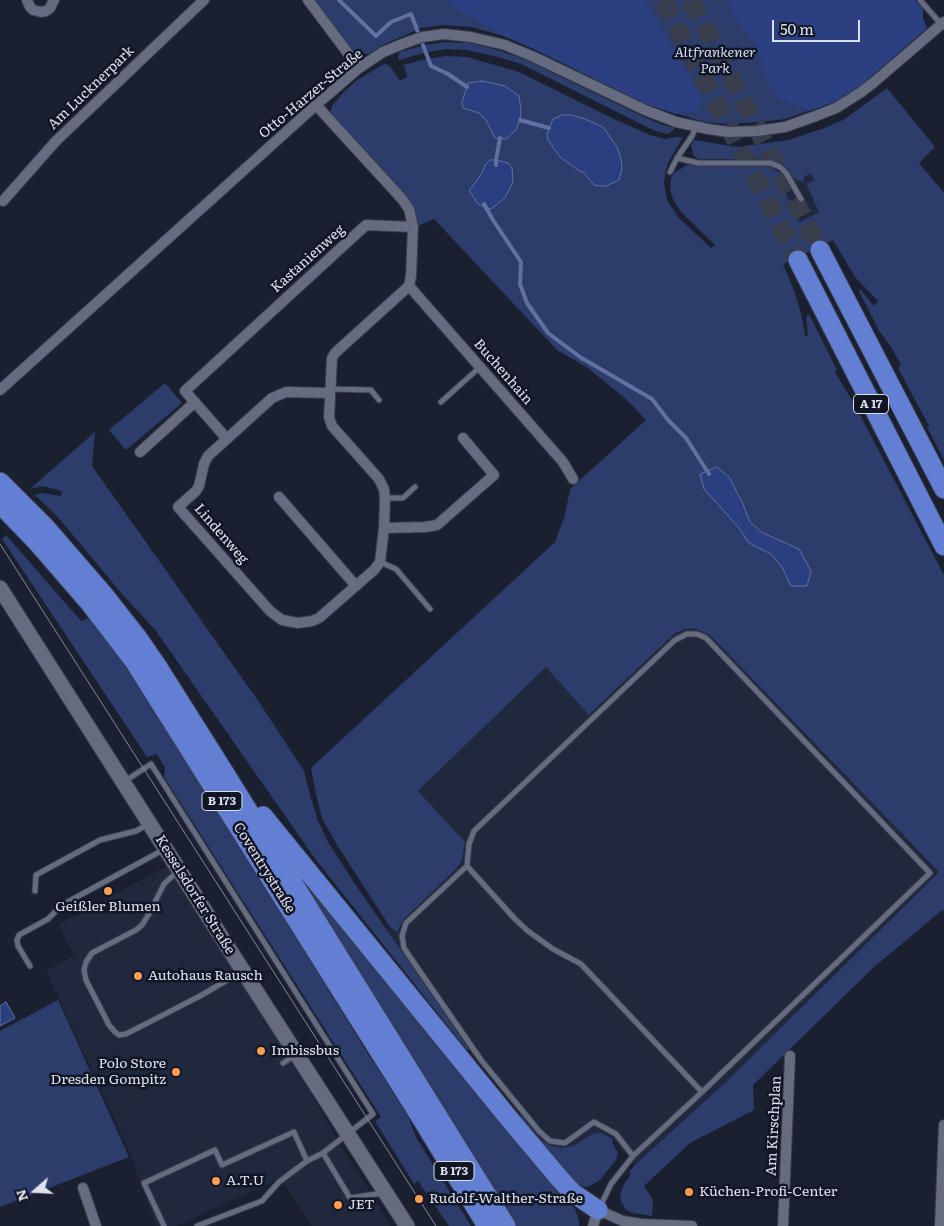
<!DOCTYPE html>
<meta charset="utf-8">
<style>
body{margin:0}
#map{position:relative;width:944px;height:1226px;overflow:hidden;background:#1a2030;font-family:Literata,serif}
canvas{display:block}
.north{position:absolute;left:10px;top:1166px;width:50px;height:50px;-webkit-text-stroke:4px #111626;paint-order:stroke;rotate:251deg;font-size:14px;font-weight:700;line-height:20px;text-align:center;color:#dce1ec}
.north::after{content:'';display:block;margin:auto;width:18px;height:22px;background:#dce1ec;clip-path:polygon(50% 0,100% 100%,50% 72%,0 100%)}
.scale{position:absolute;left:772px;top:20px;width:88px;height:22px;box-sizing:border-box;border:2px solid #dce1ec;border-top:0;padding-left:6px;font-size:15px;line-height:18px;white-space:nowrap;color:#dce1ec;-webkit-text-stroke:4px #111626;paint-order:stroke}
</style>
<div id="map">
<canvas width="944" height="1226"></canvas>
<div class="north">N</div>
<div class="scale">50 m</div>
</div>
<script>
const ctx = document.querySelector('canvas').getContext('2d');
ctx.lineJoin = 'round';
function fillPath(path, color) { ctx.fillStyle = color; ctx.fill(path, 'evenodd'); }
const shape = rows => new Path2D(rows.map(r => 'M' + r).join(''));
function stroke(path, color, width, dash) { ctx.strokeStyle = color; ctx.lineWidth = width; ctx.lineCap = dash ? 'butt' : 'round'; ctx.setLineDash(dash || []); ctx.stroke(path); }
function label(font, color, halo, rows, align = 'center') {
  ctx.font = font + ' Literata,serif'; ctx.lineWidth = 5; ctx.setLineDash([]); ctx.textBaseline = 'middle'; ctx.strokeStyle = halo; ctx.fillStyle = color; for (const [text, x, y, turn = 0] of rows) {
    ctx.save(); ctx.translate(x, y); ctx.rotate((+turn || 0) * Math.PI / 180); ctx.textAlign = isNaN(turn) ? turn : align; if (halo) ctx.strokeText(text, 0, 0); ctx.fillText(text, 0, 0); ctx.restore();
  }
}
fillPath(shape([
 [812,174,814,180,806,185,819,212,800,222,785,192,786,180,793,177,795,179],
 [694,628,710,635,939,872,729,1079,635,1165,613,1139,601,1133,573,1146,562,1148,551,1146,540,1139,469,1049,386,930,389,929,398,931,404,919,456,869,459,835,418,791,546,667,590,715,675,633,686,629],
 [168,866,307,1087,342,1147,391,1226,312,1226,280,1178,177,1226,156,1226,140,1180,134,1167,136,1166,46,971,74,955,58,925]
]), '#20283e');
fillPath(shape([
 [313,0,915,0,923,9,923,19,927,28,860,86,834,102,785,119,759,122,730,124,704,122,646,104,534,49,504,36,471,27,443,25,421,28,385,44,370,53,362,55,355,53],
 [446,42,470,43,501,51,528,61,644,117,663,125,675,128,671,132,667,134,653,130,521,64,494,56,467,50,445,49,420,54,400,60,398,58,399,52,425,45],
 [445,56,467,57,519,72,614,119,650,135,665,139,675,137,683,137,668,163,666,169,664,183,667,200,678,217,711,248,715,245,681,212,673,199,670,189,671,178,674,173,687,165,769,166,779,172,784,176,786,180,785,192,800,222,819,212,806,184,814,180,811,174,805,176,803,182,795,179,782,164,770,159,698,159,693,155,692,149,691,145,694,140,737,147,788,140,822,129,843,120,887,88,935,147,919,163,944,193,944,460,927,427,929,426,898,368,901,365,891,347,878,329,859,291,860,289,874,306,878,301,855,277,833,240,783,264,795,293,801,313,805,336,808,336,806,316,809,314,837,370,835,372,857,409,944,575,944,910,941,911,873,968,753,1085,754,1110,690,1143,644,1186,653,1200,652,1216,632,1213,625,1209,621,1201,620,1194,624,1184,631,1174,629,1172,635,1165,729,1079,939,872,710,635,694,628,686,629,675,633,589,715,546,667,418,791,465,842,462,859,456,869,404,919,397,932,390,927,337,845,322,818,316,794,311,768,555,542,565,515,570,489,646,420,627,400,588,368,557,350,434,219,418,226,330,113,332,106,342,94,357,80,384,64,389,65,392,69,400,81,407,77,406,71,403,65,422,60],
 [717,467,729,477,743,504,749,522,763,533,799,549,791,586,782,567,771,554,749,543,739,528,704,489],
 [165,383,182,403,126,450,109,430],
 [95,432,92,466,259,702,304,771,310,795,318,821,328,842,353,881,469,1049,467,1050,316,860,156,631,122,594,57,516,35,495,42,493,61,496,62,491,43,486,30,489],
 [6,535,81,621,91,617,123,663,232,834,368,1054,408,1116,416,1137,471,1226,449,1226,418,1181,414,1184,375,1121,381,1117,164,777,165,768,157,754,147,757,2,539],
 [275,836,558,1190,575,1209,579,1220,579,1226,515,1226,423,1079],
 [58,1000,129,1157,0,1207,0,1031],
 [521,1115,540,1139,551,1146,562,1148,573,1146,592,1134,601,1133,613,1139,612,1141,618,1154,616,1160,600,1180,588,1187,580,1186,516,1119]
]), '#2c3c6b');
fillPath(shape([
 [448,0,645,0,701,97,697,111,676,114,646,104,534,49,504,36,454,7],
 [728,0,915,0,923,9,923,19,927,28,860,86,834,102,810,111,777,97,764,74,757,45,733,17]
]), '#2c3f80');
const water = shape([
 [482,81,505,86,519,96,521,110,520,120,516,130,506,139,495,138,486,120,479,113,463,108,462,102,468,83,482,81],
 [562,115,571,115,585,119,603,127,617,147,621,158,622,168,619,180,606,186,599,186,594,185,584,173,578,170,560,157,548,140,547,134,553,119,562,115],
 [490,160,496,160,508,163,512,168,513,182,505,198,491,209,484,207,478,204,469,190,472,187,482,173,485,165,490,160],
 [717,467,729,477,743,504,750,522,763,533,799,549,811,571,807,586,791,586,782,567,771,554,749,543,739,528,704,489,700,474,717,467],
 [6,1002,15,1018,0,1026,0,1006,6,1002]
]);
fillPath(water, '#2b3f80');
stroke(water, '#6070a0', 1);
stroke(shape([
 [339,0,376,36,391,22,411,14,431,66,448,74,467,87],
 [520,120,549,128],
 [496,165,496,160,500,138],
 [484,204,493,220,521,262,520,284,527,303,548,333,580,357,652,399,668,420,686,438,709,474]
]), '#6070a0', 4);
stroke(shape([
 [663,0,798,260],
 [691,0,820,250]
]), '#373d4c', 19, [19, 9]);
const lane = shape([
 [920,0,941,24],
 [677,158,698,163,771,163,780,167,786,173,801,199],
 [670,172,677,158,692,136,696,127],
 [331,389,371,390,379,400],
 [441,402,480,367],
 [385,498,403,498,415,487],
 [380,562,396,569,430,609],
 [125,781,151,764,373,1114,323,1153,350,1198,383,1193],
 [467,866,469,844,474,831,675,640,687,634,697,634,706,638,930,873,702,1092,633,1156,611,1184,600,1207],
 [177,872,164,884,149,914,142,925,136,930,92,953,86,962,84,970,86,980,109,1025,115,1032,119,1035,126,1034,200,996,241,972],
 [35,891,36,875,100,840,136,831,147,825],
 [30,966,18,946,17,940,19,935,48,919,62,905,163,850],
 [283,1063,295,1055],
 [633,1156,616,1134,594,1122,565,1143,550,1141,539,1131,481,1060,410,957,404,948,402,936,406,923,467,866,515,919,528,931,553,949,581,964,702,1092],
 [164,1226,144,1183,215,1150,222,1165,294,1132,307,1161],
 [197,1226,262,1201,279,1182,307,1161,323,1153]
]);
const street = shape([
 [27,0,30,7,33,10,41,12,46,11,50,8,54,0],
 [308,0,359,68],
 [316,105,402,199,409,209,413,227,411,276,409,286,335,353,332,358,329,417,332,426,379,479,384,489,385,498,384,528,380,562,374,570,319,618,312,621,298,623,282,620,270,611,178,507,196,491,199,486,204,464,208,456,272,398,286,392,330,393],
 [3,201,56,141,204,0],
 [409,286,563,462,573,479],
 [0,390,316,105,359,68,383,52,405,43,422,37,444,34,471,37,505,45,534,57,645,110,676,122,708,129,729,132,757,131,785,127,813,117,836,108,860,93,873,83,944,22],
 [227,439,185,391,366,225,413,227],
 [140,452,195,402],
 [279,497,356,586],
 [384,528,425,527,437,525,494,475,463,438],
 [83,1188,96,1226],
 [593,1226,598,1210,623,1221,641,1224,692,1226],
 [783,1226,790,1056],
 [940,1226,944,1125]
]);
const secondary = shape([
 [0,588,243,971,407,1226]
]);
const highway = shape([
 [820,250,944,489],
 [798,260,944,546],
 [0,482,46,528,104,595,137,637,159,669,224,772,506,1226],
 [0,504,37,542,89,602,134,661,420,1116,487,1226],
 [263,816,511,1121,560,1179,573,1193,598,1210]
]);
stroke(lane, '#393d4b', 7);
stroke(street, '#393d4b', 12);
stroke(secondary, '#393d4b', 17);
stroke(highway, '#393d4b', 21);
stroke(lane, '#656c80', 5);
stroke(street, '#656c80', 10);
stroke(secondary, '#656c80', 15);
stroke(highway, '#637fd3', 19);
stroke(shape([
 [0,544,436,1226]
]), '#818794', 1);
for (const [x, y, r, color] of [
 [108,891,5,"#fb9e50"],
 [138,976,5,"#fb9e50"],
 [261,1051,5,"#fb9e50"],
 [176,1072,5,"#fb9e50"],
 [216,1181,5,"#fb9e50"],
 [689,1192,5,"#fb9e50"],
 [419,1199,5,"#fb9e50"],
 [338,1205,5,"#fb9e50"]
]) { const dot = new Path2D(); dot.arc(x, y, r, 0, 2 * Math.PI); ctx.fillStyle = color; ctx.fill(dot); stroke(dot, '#111626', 2); }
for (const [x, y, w] of [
 [871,404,35],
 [222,801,40],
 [454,1171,40]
]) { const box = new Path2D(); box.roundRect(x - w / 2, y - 9.5, w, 19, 4); ctx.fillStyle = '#111626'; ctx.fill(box); stroke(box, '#dce1ec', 1); }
label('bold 12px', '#dce1ec', null, [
 ["A 17",871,404],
 ["B 173",222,801],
 ["B 173",454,1171]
]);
label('italic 14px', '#d5ddf1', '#111626', [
 ["Altfrankener",715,53],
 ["Park",715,69]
]);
label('14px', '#dce1ec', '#111626', [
 ["Am Lucknerpark",91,88,-44],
 ["Otto-Harzer-Straße",311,94,-40],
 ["Kastanienweg",308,259,-42],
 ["Buchenhain",503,372,49],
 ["Lindenweg",221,534,49],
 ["Coventrystraße",264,868,58],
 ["Kesselsdorfer Straße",195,895,58],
 ["Am Kirschplan",774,1126,-87]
]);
label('14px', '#dce1ec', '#111626', [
 ["Geißler Blumen",108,907,"center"],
 ["Autohaus Rausch",148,976],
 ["Imbissbus",271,1051],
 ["Polo Store",166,1064,"right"],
 ["Dresden Gompitz",166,1080,"right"],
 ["A.T.U",226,1181],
 ["Küchen-Profi-Center",699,1192],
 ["Rudolf-Walther-Straße",429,1199],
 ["JET",348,1205]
], 'left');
</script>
